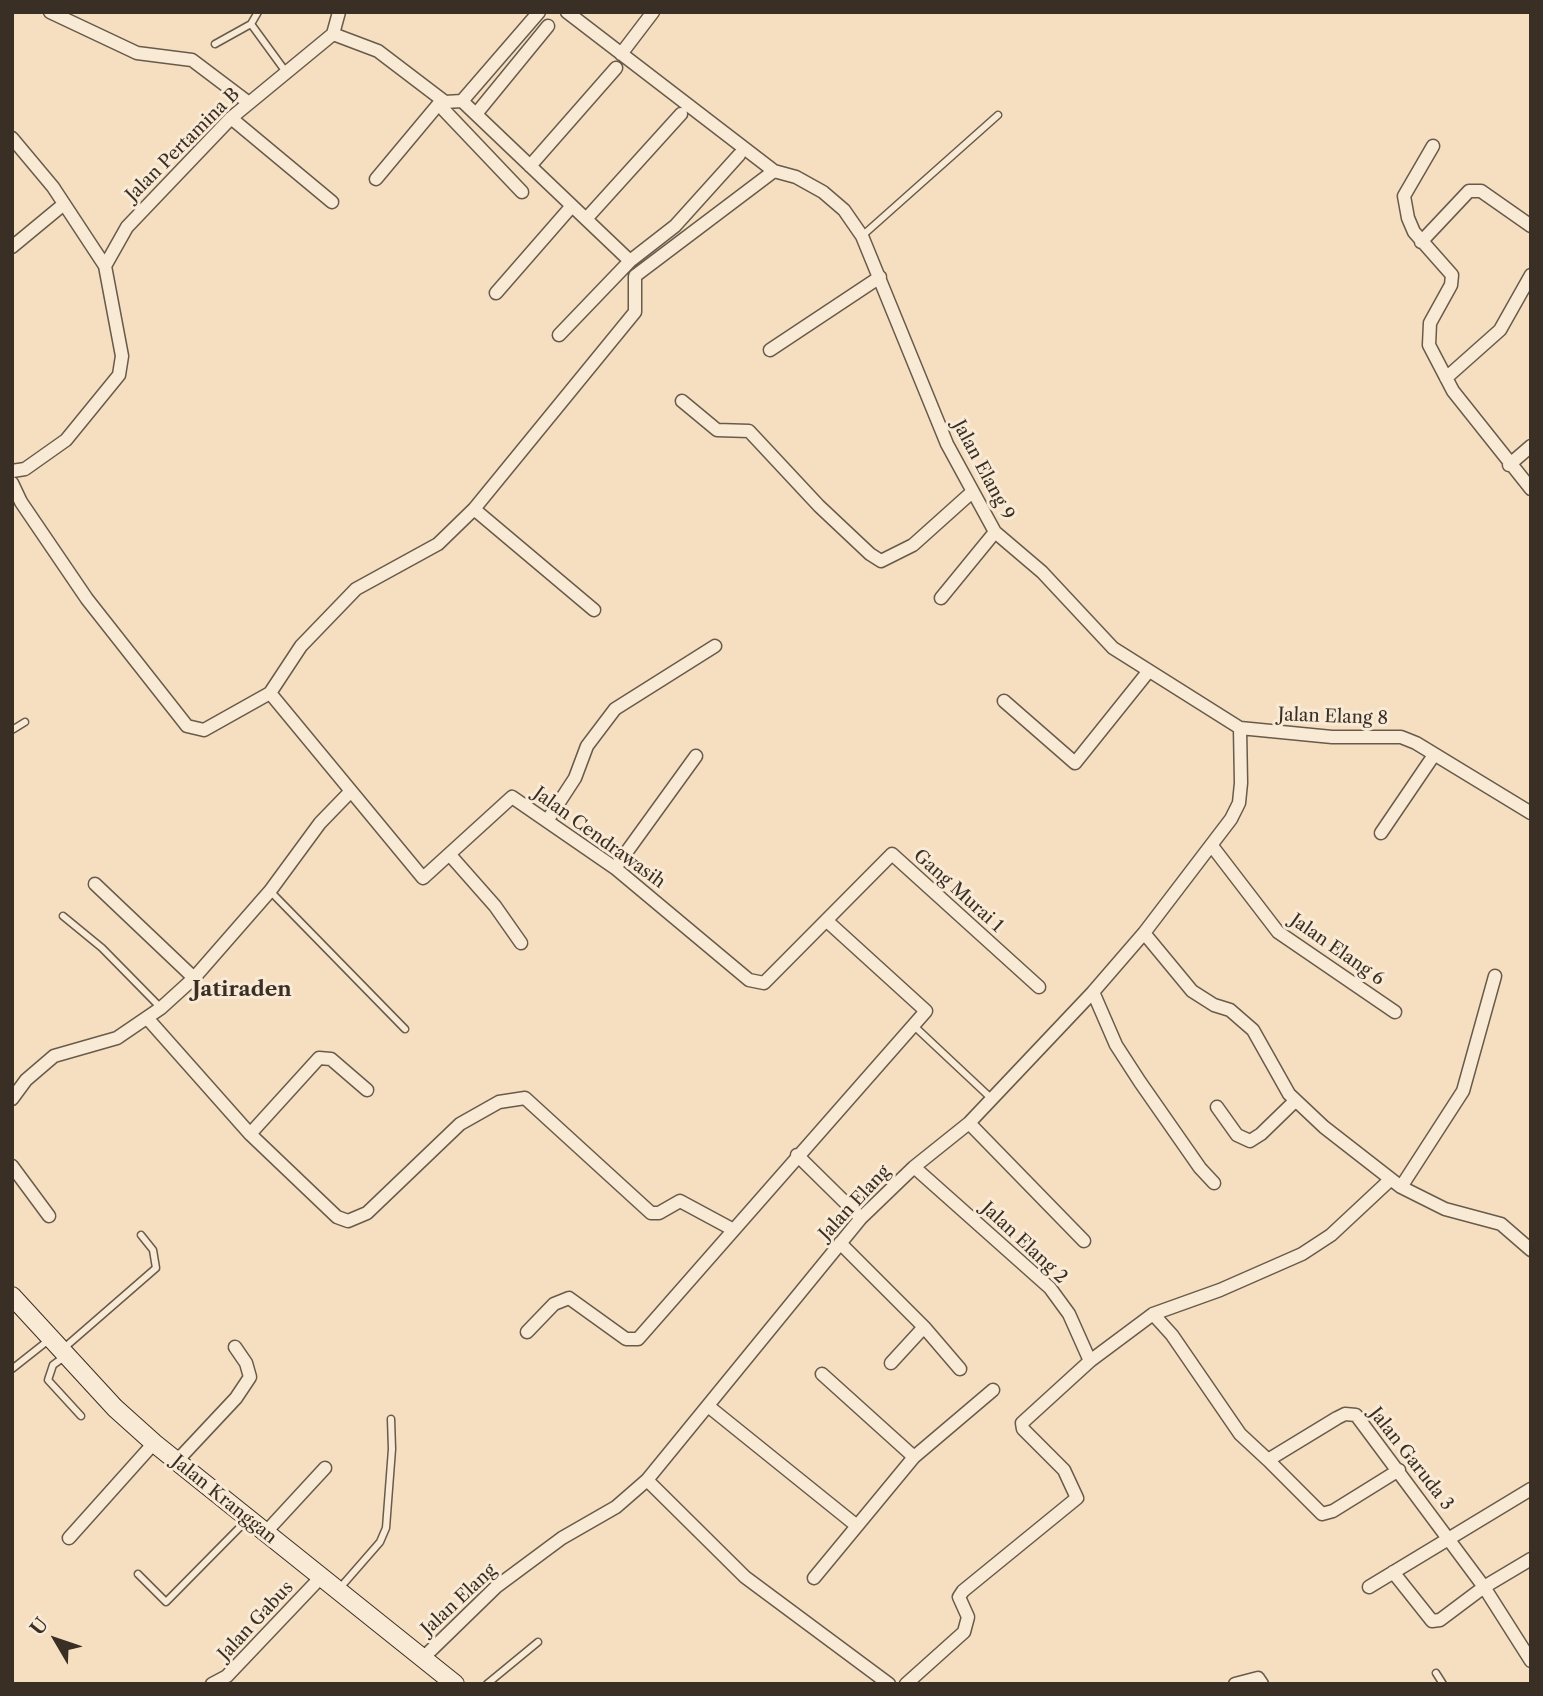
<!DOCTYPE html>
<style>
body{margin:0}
#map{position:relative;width:1543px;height:1696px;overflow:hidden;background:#f6dfc0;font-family:"Libre Caslon Text",serif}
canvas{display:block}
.frame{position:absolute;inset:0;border:14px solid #392f24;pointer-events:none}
.north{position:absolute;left:21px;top:1605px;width:70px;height:70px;-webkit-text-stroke:5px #f9ead6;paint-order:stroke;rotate:309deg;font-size:19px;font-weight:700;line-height:28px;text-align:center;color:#392f24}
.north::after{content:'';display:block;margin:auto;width:24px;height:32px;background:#392f24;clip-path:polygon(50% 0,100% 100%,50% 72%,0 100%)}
</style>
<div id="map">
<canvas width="1543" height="1696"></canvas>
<div class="frame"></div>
<div class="north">U</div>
</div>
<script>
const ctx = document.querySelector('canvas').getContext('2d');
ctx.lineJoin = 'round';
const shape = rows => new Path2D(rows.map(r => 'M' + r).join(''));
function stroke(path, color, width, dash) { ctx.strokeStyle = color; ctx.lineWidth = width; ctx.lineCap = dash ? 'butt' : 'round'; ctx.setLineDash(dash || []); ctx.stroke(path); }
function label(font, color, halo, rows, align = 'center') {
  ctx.font = font + ' "Libre Caslon Text",serif'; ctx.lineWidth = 6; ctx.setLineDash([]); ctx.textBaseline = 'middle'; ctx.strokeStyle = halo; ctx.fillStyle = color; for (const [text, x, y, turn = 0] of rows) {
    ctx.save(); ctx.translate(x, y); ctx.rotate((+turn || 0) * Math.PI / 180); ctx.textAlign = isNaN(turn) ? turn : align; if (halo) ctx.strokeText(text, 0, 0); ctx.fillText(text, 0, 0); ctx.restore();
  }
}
const lane = shape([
 [258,12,251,24,286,72],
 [215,44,251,24],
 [862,236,998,115],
 [12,730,25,722],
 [270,891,405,1029],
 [63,916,102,948,161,1008],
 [913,1025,993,1100],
 [64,1348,156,1268,153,1250,141,1235],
 [64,1357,53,1365,48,1380,81,1416],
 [12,1369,50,1339],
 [138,1574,166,1602,247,1520],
 [339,1589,380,1542,386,1528,392,1449,391,1419],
 [1436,1673,1443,1684],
 [487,1684,538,1642]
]);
const street = shape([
 [50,12,137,53,192,60,249,103],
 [567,12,774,171,796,177,823,192,844,210,862,236,947,444,995,532,1042,572,1113,648,1240,728,1332,737,1401,737,1416,743,1531,813],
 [333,34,339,12],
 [621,54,653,12],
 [462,101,630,261],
 [445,102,444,110,522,192],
 [476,114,548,26],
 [231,118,332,202],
 [12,138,53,187,105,266],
 [1433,146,1404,196,1408,218,1414,232,1452,275,1451,285,1430,323,1429,345,1453,391,1531,489],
 [530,166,616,68],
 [376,179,442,100],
 [586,219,681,114],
 [1421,242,1469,191,1481,191,1531,226],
 [12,247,64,204],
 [496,293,571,207],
 [559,335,630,261,675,226,739,155],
 [770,350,880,277],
 [1446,378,1500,330,1531,275],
 [682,401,717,430,749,431,819,506,870,554,881,561,913,545,971,493],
 [1509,465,1531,446],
 [12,471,25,469,66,440,119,375,122,356,105,266,127,227,231,118,333,34,378,51,445,102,462,101,539,12],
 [12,483,21,502,87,599,187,726,204,730,270,693,301,646,356,589,438,544,474,509,635,312,635,276,774,171],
 [474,509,594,610],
 [941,598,995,532],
 [270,693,423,878,512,797,615,868,749,980,764,983,892,854,1039,987],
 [1004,701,1075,763,1148,672],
 [547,821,575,778,587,746,615,709,715,646],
 [1381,833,1434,755],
 [1212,846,1278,932,1395,1012],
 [450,855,495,906,521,943],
 [615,868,696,756],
 [95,884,194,978],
 [1144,933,1192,991,1214,1005,1230,1010,1253,1030,1289,1094,1324,1127,1401,1187,1445,1209,1501,1224,1531,1250],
 [1093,992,1116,1045,1140,1082,1200,1168,1214,1183],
 [148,1019,250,1134,337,1217,348,1221,367,1213,460,1124,499,1102,525,1098,651,1213,659,1213,680,1201,732,1229],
 [12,1099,26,1080,54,1056,117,1038,161,1008,194,978,270,891,320,823,351,791],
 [1217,1107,1237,1135,1250,1141,1261,1134,1295,1101],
 [969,1123,1084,1241],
 [250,1134,319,1058,331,1059,367,1090],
 [797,1155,861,1218],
 [12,1166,49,1216],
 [914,1167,1050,1288,1069,1314,1090,1361],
 [1401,1187,1463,1091,1495,976],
 [840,1243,924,1327,960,1369],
 [1153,1314,1172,1335,1240,1434,1268,1460,1337,1418,1345,1414,1356,1415,1484,1587,1440,1620,1432,1621,1393,1572],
 [527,1332,554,1304,569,1298,626,1339,638,1339,926,1011,827,921],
 [891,1363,924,1327],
 [822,1374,914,1457],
 [708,1406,857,1526,914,1457,993,1390],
 [1268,1460,1322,1514,1333,1511,1399,1470],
 [176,1462,236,1398,250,1377,246,1363,235,1347],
 [647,1480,745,1577,889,1684],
 [265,1533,325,1468],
 [69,1538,154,1443],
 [1531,1559,1484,1587,1531,1661],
 [814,1578,857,1526],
 [1369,1587,1531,1489],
 [423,1658,496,1587,562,1538,616,1507,647,1480,861,1218,914,1167,969,1123,1093,992,1144,933,1231,819,1239,803,1241,783,1240,728],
 [212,1684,227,1676,322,1576],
 [906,1684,964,1632,968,1617,959,1597,963,1591,1077,1498,1064,1470,1023,1429,1022,1423,1090,1361,1153,1314,1220,1290,1302,1254,1331,1235,1391,1179],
 [1235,1684,1258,1678,1262,1684]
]);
const secondary = shape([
 [12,1296,115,1408,154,1443,455,1684]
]);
stroke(lane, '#685b4b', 9);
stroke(street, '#685b4b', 15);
stroke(secondary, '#392f24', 20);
stroke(lane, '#f9ead6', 6);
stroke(street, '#f9ead6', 12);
stroke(secondary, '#f9ead6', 18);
label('18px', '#392f24', '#f9ead6', [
 ["Jalan Pertamina B",183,145,-45],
 ["Jalan Elang 9",983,470,62],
 ["Jalan Elang 8",1333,717,2],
 ["Jalan Cendrawasih",599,838,36],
 ["Gang Murai 1",958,891,42],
 ["Jalan Elang 6",1337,950,35],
 ["Jalan Elang",855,1203,-47],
 ["Jalan Elang 2",1024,1243,43],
 ["Jalan Garuda 3",1411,1459,52],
 ["Jalan Kranggan",224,1500,39],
 ["Jalan Elang",459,1600,-43],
 ["Jalan Gabus",256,1621,-47]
]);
label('bold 21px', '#392f24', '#f9ead6', [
 ["Jatiraden",242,990]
]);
</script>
